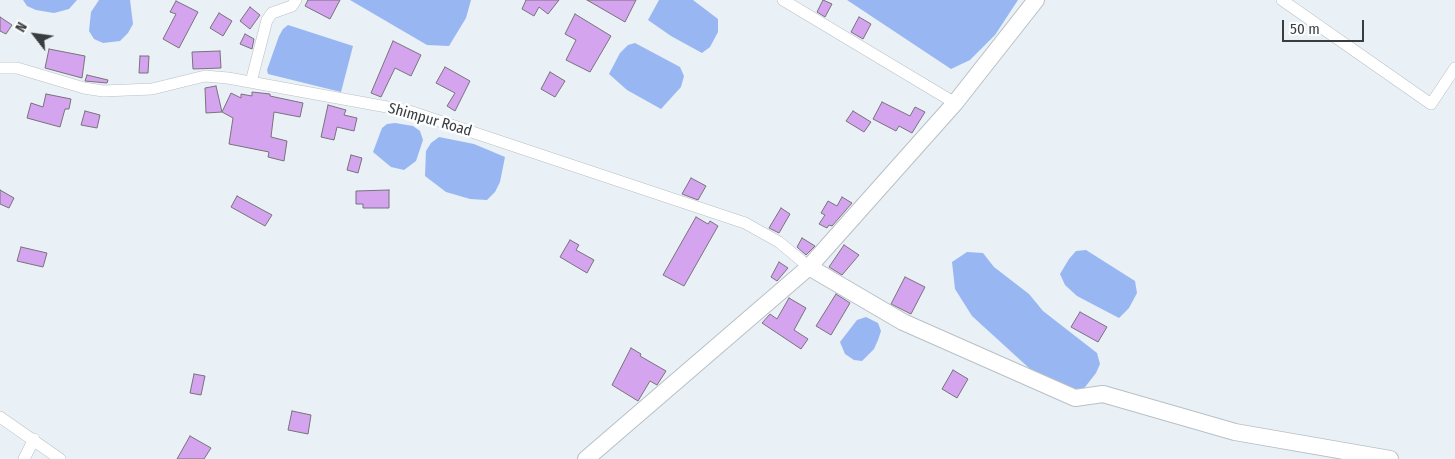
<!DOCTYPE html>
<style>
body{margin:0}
#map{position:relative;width:1455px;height:459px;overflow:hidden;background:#e9f0f6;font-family:"Fira Sans Condensed",sans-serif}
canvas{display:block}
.north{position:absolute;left:10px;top:10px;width:50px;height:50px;-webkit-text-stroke:4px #fbfdfe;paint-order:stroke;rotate:300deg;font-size:14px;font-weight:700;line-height:20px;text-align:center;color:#3a3d3f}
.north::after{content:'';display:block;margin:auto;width:18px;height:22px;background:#3a3d3f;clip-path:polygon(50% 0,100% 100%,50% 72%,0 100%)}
.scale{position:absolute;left:1282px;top:20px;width:82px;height:22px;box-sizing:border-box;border:2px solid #3a3d3f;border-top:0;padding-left:6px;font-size:15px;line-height:18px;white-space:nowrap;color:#3a3d3f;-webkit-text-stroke:4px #fbfdfe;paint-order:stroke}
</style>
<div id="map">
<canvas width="1455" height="459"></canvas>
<div class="north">N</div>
<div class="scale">50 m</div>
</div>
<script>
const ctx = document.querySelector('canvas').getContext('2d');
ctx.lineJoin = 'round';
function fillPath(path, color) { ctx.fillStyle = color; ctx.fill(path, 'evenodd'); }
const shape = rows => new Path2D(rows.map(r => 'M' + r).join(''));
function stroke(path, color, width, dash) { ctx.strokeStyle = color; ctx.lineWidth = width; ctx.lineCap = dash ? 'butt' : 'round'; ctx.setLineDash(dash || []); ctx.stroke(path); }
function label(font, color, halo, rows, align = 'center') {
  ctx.font = font + ' "Fira Sans Condensed",sans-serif'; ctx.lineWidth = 5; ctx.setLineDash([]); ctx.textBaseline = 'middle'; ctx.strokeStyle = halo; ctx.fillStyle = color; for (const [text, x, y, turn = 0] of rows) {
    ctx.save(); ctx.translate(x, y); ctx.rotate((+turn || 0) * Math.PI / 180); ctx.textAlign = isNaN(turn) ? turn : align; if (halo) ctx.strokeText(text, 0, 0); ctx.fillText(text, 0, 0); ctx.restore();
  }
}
fillPath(shape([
 [23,0,77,0,69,9,54,13,36,10,27,6],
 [99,0,130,0,133,24,128,33,120,41,103,43,94,39,89,31,91,12],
 [350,0,471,0,466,18,449,46,427,45],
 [659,0,693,0,718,19,718,32,710,47,702,53,671,36,648,20],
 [847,0,1018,0,995,35,970,60,951,69],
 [288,25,353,46,341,92,268,74,267,70,279,36,283,29],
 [635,43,680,67,684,76,681,87,661,109,627,90,609,74,620,53,628,45],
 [395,123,413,126,420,131,423,140,416,161,404,170,391,167,373,152,382,128,387,124],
 [439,137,474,144,505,157,500,182,495,192,487,200,470,199,446,192,425,176,426,151,431,143],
 [1086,250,1135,281,1137,293,1129,308,1119,318,1077,296,1065,285,1060,274,1069,259,1076,251],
 [967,252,983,253,994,267,1029,294,1043,311,1097,353,1100,364,1096,373,1082,391,1074,391,1040,378,972,316,955,289,952,262],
 [866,317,878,323,881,331,878,340,874,349,862,361,854,360,845,354,840,342,857,320]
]), '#98b7f2');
const building = shape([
 [308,0,340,0,330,19,305,6,308,0],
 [526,0,559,0,548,14,539,7,534,16,522,9,526,0],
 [587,0,636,0,625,22,587,0],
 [823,0,832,4,825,17,817,12,823,0],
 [176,1,198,12,179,48,163,39,176,14,170,12,176,1],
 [250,7,260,15,250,29,240,21,250,7],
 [219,13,232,21,223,36,210,28,219,13],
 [575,14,611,36,590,72,566,60,576,40,565,34,575,14],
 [0,17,12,25,6,34,0,31,0,17],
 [859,17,871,24,863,39,851,32,859,17],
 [245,34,254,39,252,49,240,44,245,34],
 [393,41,421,55,411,76,395,68,381,97,371,93,393,41],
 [49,49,85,56,82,78,45,68,49,49],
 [220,51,221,68,193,69,192,52,220,51],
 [140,56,149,56,148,73,139,73,140,56],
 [445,67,470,81,455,111,447,106,455,93,436,83,445,67],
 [550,72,565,81,555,97,541,89,550,72],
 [87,75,108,80,107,83,85,81,87,75],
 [216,86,222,112,231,93,241,98,241,94,252,96,252,92,270,94,270,96,303,103,300,117,274,112,271,137,287,141,284,161,268,157,269,152,229,144,233,118,222,112,206,113,205,88,216,86],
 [46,94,71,99,69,109,65,109,60,127,27,118,31,103,43,107,46,94],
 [882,102,910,116,915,107,925,112,912,133,899,126,896,131,873,119,882,102],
 [328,105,346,110,344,115,357,118,354,131,337,127,334,140,321,137,328,105],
 [85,111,100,115,97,128,81,125,85,111],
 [853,111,871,122,864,132,846,121,853,111],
 [351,155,362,158,358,173,347,170,351,155],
 [691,178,706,186,698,200,682,194,691,178],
 [0,190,14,198,9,208,0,204,0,190],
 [389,190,389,208,363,208,363,204,356,204,356,191,389,190],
 [237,196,272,215,265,226,231,207,237,196],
 [842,197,852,203,832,226,829,225,827,228,819,224,825,215,821,213,828,201,837,206,842,197],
 [781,208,790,214,779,233,769,228,781,208],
 [696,217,708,224,710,221,718,226,684,286,663,275,696,217],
 [802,238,815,246,806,255,797,247,802,238],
 [570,240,579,245,576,250,594,260,587,273,560,257,570,240],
 [844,245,859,255,842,275,829,267,844,245],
 [21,247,47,253,43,267,17,261,21,247],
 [779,262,788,268,777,281,771,277,779,262],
 [905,277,925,287,911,314,891,304,905,277],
 [836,294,850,303,831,335,816,326,836,294],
 [789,298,806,308,794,330,808,339,801,349,762,323,770,314,777,319,789,298],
 [1080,312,1107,327,1098,342,1071,327,1080,312],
 [631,348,641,354,640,356,666,371,657,385,650,381,638,401,612,385,631,348],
 [953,370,968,379,957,398,942,389,953,370],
 [194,374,205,376,201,395,190,393,194,374],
 [292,411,311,415,308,434,288,430,292,411],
 [190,436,211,448,204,459,177,459,190,436]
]);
fillPath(building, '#d4a4ef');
stroke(building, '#77737a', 1);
const street = shape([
 [783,0,955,103],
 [1282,0,1431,104,1455,68],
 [0,68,17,68,84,88,103,91,152,89,205,76,228,78,409,111,745,223,779,242,809,267],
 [251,82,267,20,272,13,292,6,296,0],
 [0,417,60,459],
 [24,459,34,439]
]);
const secondary = shape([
 [809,267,903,322,1075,398,1103,394,1235,432,1390,459],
 [586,459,809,267,955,103,1036,0]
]);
stroke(street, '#b9c0c5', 12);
stroke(secondary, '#b9c0c5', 18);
stroke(street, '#fff', 11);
stroke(secondary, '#fff', 16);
label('15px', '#3a3d3f', '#fbfdfe', [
 ["Shimpur Road",430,120,16]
]);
</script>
